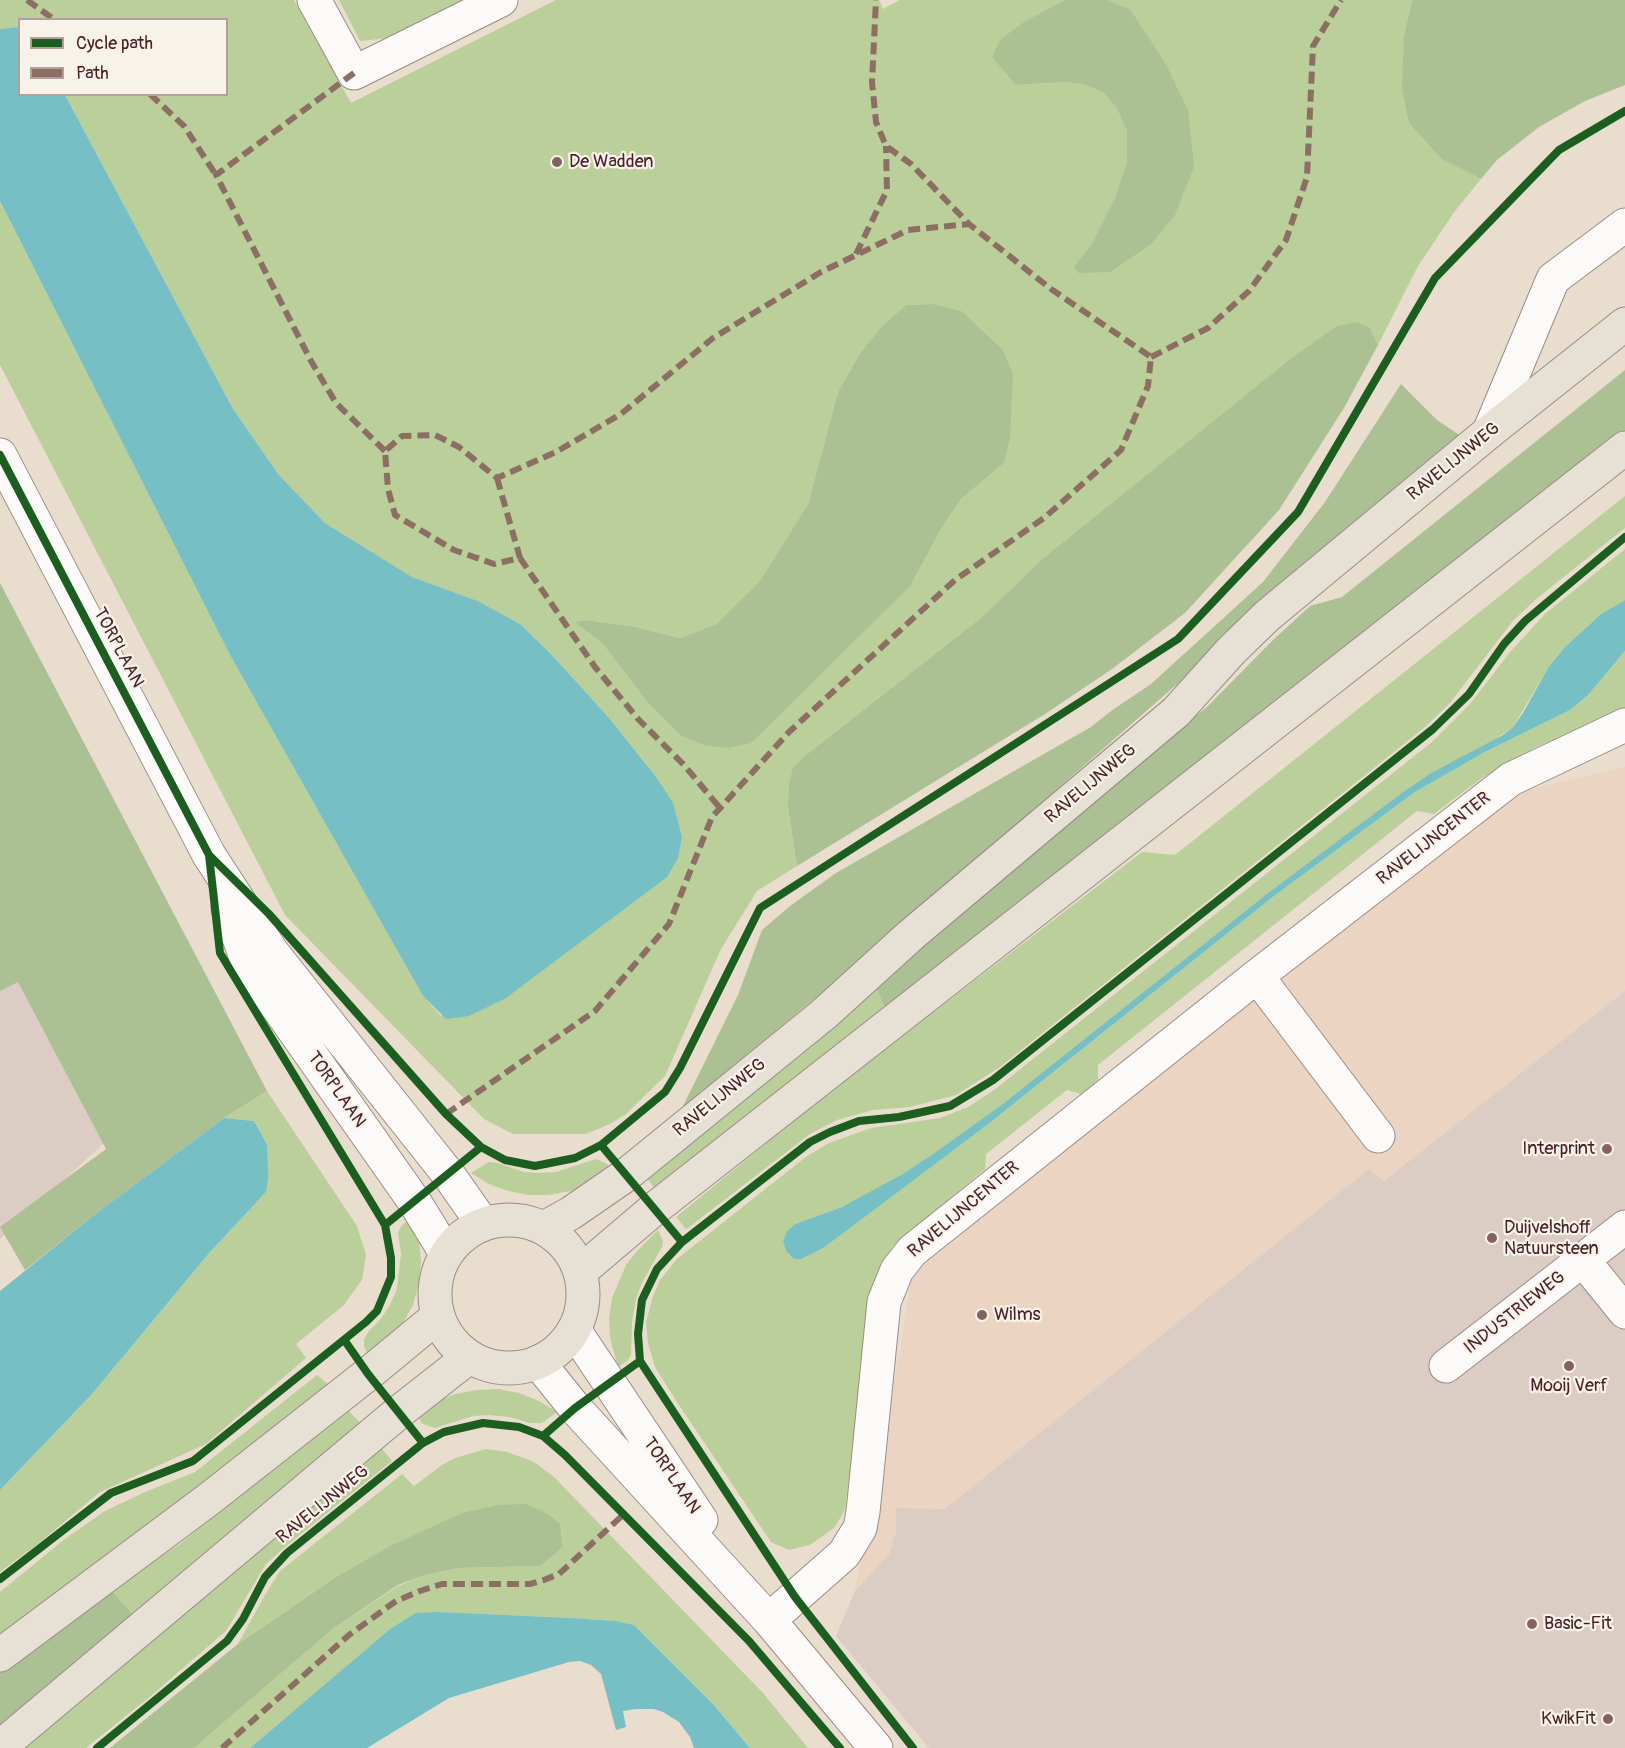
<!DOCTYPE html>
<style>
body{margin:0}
#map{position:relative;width:1625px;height:1748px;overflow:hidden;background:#e9ddcd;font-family:Pangolin,sans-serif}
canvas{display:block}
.legend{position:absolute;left:18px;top:18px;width:210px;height:78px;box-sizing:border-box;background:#f7f3e8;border:2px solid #b29e9c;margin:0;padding:8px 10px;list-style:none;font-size:18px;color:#4a1f2b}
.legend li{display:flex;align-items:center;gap:12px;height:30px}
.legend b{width:30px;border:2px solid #b29e9c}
</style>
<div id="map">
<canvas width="1625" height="1748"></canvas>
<ul class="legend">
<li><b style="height:8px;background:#1b5e20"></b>Cycle path</li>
<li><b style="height:8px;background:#8d6e63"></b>Path</li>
</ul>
</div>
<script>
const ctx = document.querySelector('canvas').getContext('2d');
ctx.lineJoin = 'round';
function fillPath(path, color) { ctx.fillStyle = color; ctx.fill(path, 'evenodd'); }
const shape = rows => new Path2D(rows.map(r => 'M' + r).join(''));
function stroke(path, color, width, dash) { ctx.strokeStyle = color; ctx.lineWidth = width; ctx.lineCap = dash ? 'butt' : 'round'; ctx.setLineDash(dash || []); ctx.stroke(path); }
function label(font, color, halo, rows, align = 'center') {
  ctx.font = font + ' Pangolin,sans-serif'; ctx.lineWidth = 4.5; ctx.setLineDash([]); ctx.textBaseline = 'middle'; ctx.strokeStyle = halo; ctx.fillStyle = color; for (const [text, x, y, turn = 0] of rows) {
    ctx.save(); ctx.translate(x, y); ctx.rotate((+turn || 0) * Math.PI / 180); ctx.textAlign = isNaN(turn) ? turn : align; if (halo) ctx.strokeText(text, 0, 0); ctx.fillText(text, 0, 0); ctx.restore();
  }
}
fillPath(shape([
 [1625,767,1625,991,1384,1181,1369,1170,945,1509,896,1508,896,1531,890,1553,855,1591,904,1328,911,1279,926,1264,1038,1172,1488,815,1530,789]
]), '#ebd4c2');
fillPath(shape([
 [0,877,130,1119,0,1239],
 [1625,991,1625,1748,929,1748,836,1636,855,1591,890,1553,896,1531,896,1508,945,1509,1369,1169,1384,1181]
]), '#dbcdc3');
fillPath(shape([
 [0,0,294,0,351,103,556,0,879,0,883,9,900,0,1065,0,1027,20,1016,85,1067,82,1086,85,1104,93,1116,107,1127,131,1127,162,1114,200,1091,245,1075,267,1078,273,1188,109,1165,62,1131,10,1109,0,1412,0,1404,35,1443,160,1481,179,1455,211,1418,266,1378,345,1370,328,1039,562,982,617,806,755,788,808,797,866,757,891,721,949,665,1076,626,1114,610,1124,586,1134,513,1134,484,1119,285,915,0,365,0,201,230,655,423,996,441,1016,656,777,610,719,550,653,520,624,478,601,412,577,325,523,279,475,233,409,65,95,226,94,226,20,20,20,19,30,17,27,0,29],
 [934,304,962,311,1002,349,1004,463,961,499,939,532,680,735,648,703,602,643,576,622,586,620,636,627,680,638,716,624,759,582,808,504,838,392,860,353,882,326,906,305],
 [339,0,480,0,411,36,360,41],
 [1625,496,1625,528,1535,600,1512,622,1450,703,1424,728,1000,1067,956,1095,910,1107,873,1110,837,1120,810,1134,688,1228,686,1229,676,1217,818,1101,1142,852,1175,855],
 [1625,549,1625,600,1601,614,1564,648,1548,668,1513,727,1491,742,1431,773,1403,792,1268,893,1004,1103,933,1154,901,1175,868,1194,842,1207,795,1224,787,1231,783,1241,786,1251,910,1182,987,1125,1274,896,1415,792,1485,752,1570,710,1588,695,1625,651,1625,711,1536,747,1482,778,1434,814,1417,811,1098,1065,1098,1080,1081,1094,1067,1090,986,1154,985,1169,893,1246,878,1272,874,1286,845,1510,834,1528,810,1545,789,1550,771,1542,677,1402,655,1367,648,1343,646,1323,652,1299,660,1280,677,1259,807,1156,829,1143,871,1128,940,1118,968,1107,994,1090,1432,742,1470,704,1510,652,1545,614],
 [875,986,887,1013,657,1191,644,1175],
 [267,1091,357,1226,366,1255,362,1280,343,1306,296,1344,306,1358,206,1444,100,1492,39,1543,0,1572,0,1490,92,1394,210,1252,266,1192,267,1143,254,1121,224,1118],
 [596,1159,607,1164,612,1171,592,1183,571,1191,548,1195,528,1195,508,1191,489,1184,471,1173,489,1162,498,1163,524,1172,538,1173,556,1172],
 [410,1219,419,1240,421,1262,419,1283,413,1305,402,1325,370,1357,364,1347,364,1340,368,1332,380,1320,390,1305,397,1289,401,1254,398,1233,401,1226],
 [658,1230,663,1241,662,1247,642,1283,636,1299,632,1322,631,1355,627,1361,618,1367,610,1338,609,1318,612,1298,626,1265,637,1251],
 [317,1375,330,1386,0,1641,0,1592,65,1539,105,1511,145,1492,195,1472],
 [498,1389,519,1393,539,1401,557,1412,542,1423,530,1423,510,1417,489,1415,473,1416,435,1428,423,1424,417,1416,435,1402,455,1394,476,1390],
 [349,1411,364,1427,136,1618,111,1590,178,1545],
 [379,1445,392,1461,286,1546,266,1564,226,1631,152,1695,86,1748,20,1748],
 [486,1449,507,1452,521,1457,534,1462,554,1477,763,1693,808,1748,750,1748,712,1703,634,1625,616,1621,572,1618,439,1612,390,1629,250,1748,194,1748,334,1628,398,1586,425,1575,458,1568,541,1566,563,1547,560,1524,388,1547,336,1577,238,1644,265,1595,280,1571,402,1474,414,1486,442,1465,455,1458]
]), '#bbcf9b');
fillPath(shape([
 [1065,0,1109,0,1131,10,1165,62,1188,109,1194,167,1175,215,1151,244,1110,272,1078,273,1074,267,1091,245,1114,200,1127,162,1127,131,1116,107,1104,93,1086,85,1067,82,1016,85,992,57,1001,39,1027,20],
 [1412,0,1625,0,1625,85,1585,101,1539,127,1497,160,1481,179,1443,160,1409,123,1402,88,1404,35],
 [934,304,962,311,1002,349,1013,374,1010,438,1004,463,961,499,939,532,910,586,751,743,727,748,704,745,680,735,648,703,602,643,575,622,586,620,636,627,680,638,716,624,759,582,808,504,838,392,860,353,882,326,906,305],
 [1357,322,1370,328,1378,345,1344,408,1279,510,1185,613,1112,669,1045,714,797,866,788,808,789,784,793,768,806,755,982,617,1039,562,1293,357,1337,326],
 [1625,370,1625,437,887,1013,875,986,1136,762,1207,707,1272,641,1310,606,1342,597],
 [1401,384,1437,420,1461,436,858,963,682,1108,738,995,762,930,790,906,836,873,1091,727,1111,711,1151,684,1263,582,1325,502],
 [0,583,267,1091,224,1118,94,1215,25,1270,0,1227,106,1149,18,982,0,991],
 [526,1504,548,1514,560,1524,563,1547,541,1566,458,1568,425,1575,398,1585,334,1628,194,1748,110,1748,238,1644,336,1577,388,1547,462,1513,498,1505],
 [111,1590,136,1618,0,1732,0,1670]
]), '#abc093');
fillPath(shape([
 [17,27,20,30,20,94,65,95,233,409,279,475,325,523,412,577,478,601,520,624,550,653,610,719,656,777,673,803,682,837,678,858,667,877,506,998,469,1016,446,1019,423,996,230,655,0,201,0,29],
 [1625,600,1625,651,1588,695,1570,710,1485,752,1415,792,1274,896,987,1125,823,1248,801,1259,794,1259,786,1251,783,1241,787,1231,795,1224,842,1207,901,1175,933,1154,1004,1103,1268,893,1403,792,1431,773,1503,735,1513,727,1523,713,1548,668,1564,648,1601,614],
 [224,1118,254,1121,267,1144,268,1177,266,1192,210,1252,92,1394,0,1490,0,1291,94,1215],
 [439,1612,572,1618,616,1621,634,1625,712,1703,750,1748,694,1748,690,1737,679,1722,663,1712,654,1709,635,1709,623,1711,626,1727,616,1730,601,1674,591,1665,580,1661,569,1662,449,1698,367,1748,250,1748,390,1629,416,1613]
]), '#76bfc4');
const minor = shape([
 [314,0,354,73,501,0],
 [1489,432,1553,279,1625,225],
 [0,455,209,855,272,952,448,1174,483,1224],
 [228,908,250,968,414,1201,446,1253],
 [1257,976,1378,1136],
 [1583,1260,1625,1312],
 [574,1330,701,1520],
 [538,1362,575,1408,769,1620,876,1748],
 [1446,1366,1625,1227],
 [769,1620,844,1554,860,1528,863,1512,884,1302,897,1270,912,1251,1257,976,1511,779,1625,725]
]);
const major = shape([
 '435 1294a74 74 0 1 1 148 0a74 74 0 1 1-148 0Z',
 [544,1228,571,1213,626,1175,824,1014,911,935,1176,712,1231,651,1267,616,1489,432,1625,324],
 [580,1272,654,1209,1625,448],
 [0,1655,209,1499,368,1374,437,1317],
 [0,1747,399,1412,469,1357]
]);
stroke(minor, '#998c86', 35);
stroke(major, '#998c86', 35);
stroke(minor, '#fcfaf8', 33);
stroke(major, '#e7e0d4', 33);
stroke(shape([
 [27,0,55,20],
 [354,73,216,175,311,361,336,403,385,451],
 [150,94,184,126,216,175],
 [856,254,887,190,886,146],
 [1151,357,1208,328,1249,291,1286,240,1307,177,1313,46,1341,0],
 [497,478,520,558,494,564,454,550,395,515,388,489,385,451,402,436,435,435,459,447,497,478,556,452,621,414,713,338,821,272,908,230,969,224],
 [520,558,595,667,639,720,684,765,720,808],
 [446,1114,595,1011,669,924,712,817,789,732,955,580,1044,518,1121,450,1148,386,1151,357,1051,289,969,224,911,164,886,146,876,122,872,82,876,0],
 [222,1748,349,1635,396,1601,420,1591,442,1584,530,1584,544,1580,559,1574,624,1514]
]), '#8d6e63', 6, [12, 6]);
stroke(shape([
 [0,455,209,855],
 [601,1145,682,1242],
 [385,1225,481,1147],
 [345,1341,368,1374,423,1443],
 [543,1436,575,1408,640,1361],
 [0,1579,111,1493,193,1461,366,1322,377,1311,391,1277,391,1258,385,1225,220,953,209,855,269,914,446,1114,481,1147,505,1160,535,1166,575,1158,601,1145,665,1092,680,1068,760,908,1178,639,1298,512,1435,278,1559,150,1625,111],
 [97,1748,227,1641,243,1619,265,1577,287,1553,423,1443,444,1432,483,1423,519,1427,543,1436,565,1455,749,1641,840,1748],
 [913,1748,795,1597,640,1361,638,1334,642,1300,657,1269,682,1242,810,1142,830,1132,859,1121,899,1117,950,1106,993,1080,1433,729,1469,694,1504,644,1525,621,1625,537]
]), '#1b5e20', 8);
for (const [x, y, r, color] of [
 [557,162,6,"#826264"],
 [1607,1149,6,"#826264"],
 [1492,1238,6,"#826264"],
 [982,1315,6,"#826264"],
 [1569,1366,6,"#826264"],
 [1532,1624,6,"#826264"],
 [1608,1719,6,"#826264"]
]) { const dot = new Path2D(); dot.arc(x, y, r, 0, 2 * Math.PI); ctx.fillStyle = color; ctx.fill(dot); stroke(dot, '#f7f3e8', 2); }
label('18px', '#4a1f2b', '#f7f3e8', [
 ["De Wadden",569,162],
 ["Interprint",1595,1149,"right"],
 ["Duijvelshoff",1504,1228],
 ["Natuursteen",1504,1249],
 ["Wilms",994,1315],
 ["Mooij Verf",1569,1386,"center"],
 ["Basic-Fit",1544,1624],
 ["KwikFit",1596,1719,"right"]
], 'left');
label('18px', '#4a1f2b', '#f7f3e8', [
 ["RAVELIJNWEG",1454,462,-39],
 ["TORPLAAN",118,648,62],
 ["RAVELIJNWEG",1091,784,-40],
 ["RAVELIJNCENTER",1434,839,-38],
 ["TORPLAAN",336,1090,55],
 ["RAVELIJNWEG",720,1098,-39],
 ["RAVELIJNCENTER",964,1210,-40],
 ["INDUSTRIEWEG",1515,1313,-38],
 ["TORPLAAN",671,1476,56],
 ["RAVELIJNWEG",323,1505,-39]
]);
</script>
